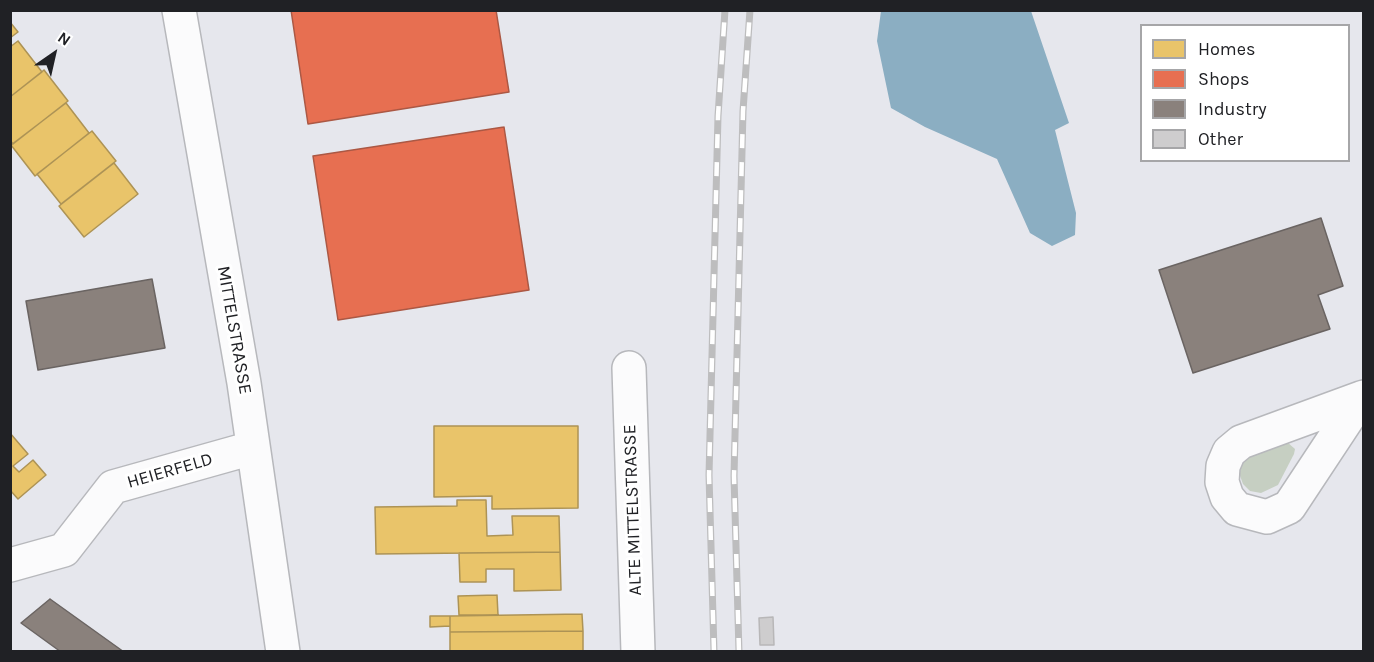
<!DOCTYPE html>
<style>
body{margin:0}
#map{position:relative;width:1374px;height:662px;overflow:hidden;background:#e6e7ed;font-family:Karla,sans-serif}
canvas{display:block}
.frame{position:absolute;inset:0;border:12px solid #202125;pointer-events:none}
.legend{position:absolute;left:1140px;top:24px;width:210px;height:138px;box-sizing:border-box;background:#fff;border:2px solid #a6a6a8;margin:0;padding:8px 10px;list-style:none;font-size:18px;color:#202125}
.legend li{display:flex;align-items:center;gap:12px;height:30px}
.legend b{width:30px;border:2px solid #a6a6a8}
.north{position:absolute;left:24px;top:24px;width:60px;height:60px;-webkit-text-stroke:4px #fff;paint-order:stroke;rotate:34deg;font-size:16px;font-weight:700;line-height:24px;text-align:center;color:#202125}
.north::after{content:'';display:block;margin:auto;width:21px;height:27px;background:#202125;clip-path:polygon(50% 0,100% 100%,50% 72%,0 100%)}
</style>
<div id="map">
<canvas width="1374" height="662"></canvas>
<div class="frame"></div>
<ul class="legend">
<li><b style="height:16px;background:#e9c46a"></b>Homes</li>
<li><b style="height:16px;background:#e76f51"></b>Shops</li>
<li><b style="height:16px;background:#8a817c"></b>Industry</li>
<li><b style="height:16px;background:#cecdce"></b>Other</li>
</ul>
<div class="north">N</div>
</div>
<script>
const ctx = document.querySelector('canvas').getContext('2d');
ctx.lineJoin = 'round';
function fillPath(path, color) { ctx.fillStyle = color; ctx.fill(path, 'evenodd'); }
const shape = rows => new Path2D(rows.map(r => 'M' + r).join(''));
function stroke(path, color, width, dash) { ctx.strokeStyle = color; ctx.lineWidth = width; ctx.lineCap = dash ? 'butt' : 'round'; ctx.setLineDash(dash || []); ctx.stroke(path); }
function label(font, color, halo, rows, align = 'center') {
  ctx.font = font + ' Karla,sans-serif'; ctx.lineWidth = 6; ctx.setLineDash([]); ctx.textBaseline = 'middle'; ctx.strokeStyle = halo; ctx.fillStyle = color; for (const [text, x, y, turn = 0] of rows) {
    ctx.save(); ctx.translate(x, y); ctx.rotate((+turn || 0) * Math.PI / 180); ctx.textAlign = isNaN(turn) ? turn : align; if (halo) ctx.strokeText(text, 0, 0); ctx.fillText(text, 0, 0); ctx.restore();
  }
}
fillPath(shape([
 [1287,442,1295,449,1294,454,1278,485,1261,493,1250,491,1243,484,1239,473,1243,463,1248,457]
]), '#c6cfc2');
fillPath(shape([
 [881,11,1031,11,1069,123,1055,130,1076,213,1075,235,1052,246,1030,233,997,159,925,127,891,108,877,41]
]), '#8baec2');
const homes = shape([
 [10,22,18,32,10,38,10,22],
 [18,41,42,72,10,97,10,47,18,41],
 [44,70,68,101,13,144,10,140,10,97,44,70],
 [66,103,89,133,35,176,11,145,66,103],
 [92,131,116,161,61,204,37,174,92,131],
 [114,163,138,194,84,237,59,206,114,163],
 [434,426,578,426,578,508,492,509,492,496,434,497,434,426],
 [10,433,28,454,13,466,19,472,33,460,46,475,18,499,10,490,10,433],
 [457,500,486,500,487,536,513,535,512,516,559,516,560,552,376,554,375,507,457,506,457,500],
 [560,552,561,590,514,591,514,569,486,569,486,582,460,582,459,553,560,552],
 [497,595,498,615,459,615,458,596,497,595],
 [582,614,583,631,450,632,450,616,582,614],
 [430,616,450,616,450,626,430,627,430,616],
 [583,631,583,652,450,652,450,632,583,631]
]);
fillPath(homes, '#e9c46a');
stroke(homes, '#ad9355', 1.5);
const shops = shape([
 [291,10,496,10,509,92,308,124,291,10],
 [504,127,529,290,338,320,313,156,504,127]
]);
fillPath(shops, '#e76f51');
stroke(shops, '#ab5844', 1.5);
const industry = shape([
 [1321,218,1343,286,1318,295,1330,329,1193,373,1159,270,1321,218],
 [152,279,165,348,38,370,26,301,152,279],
 [50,599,124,652,61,652,21,623,50,599]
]);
fillPath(industry, '#8a817c');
stroke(industry, '#6a6462', 1.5);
const building = shape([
 [773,617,774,645,760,645,759,618,773,617]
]);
fillPath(building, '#cecdce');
stroke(building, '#b8b7b8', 1.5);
const street = shape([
 [179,10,244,383,283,652],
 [629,368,638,652],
 [1361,398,1289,507,1267,517,1237,509,1227,497,1222,482,1223,466,1229,452,1241,442,1361,398,1364,397],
 [10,565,64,550,113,487,252,448]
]);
stroke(street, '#b7b8bc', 36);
stroke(street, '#fbfbfc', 33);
const rail = shape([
 [714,652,709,475,718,116,725,10],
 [739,652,734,476,743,111,750,10]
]);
stroke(rail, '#bdbdbe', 7);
stroke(rail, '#fff', 4.5, [14]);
label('18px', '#202125', '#fff', [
 ["MITTELSTRASSE",234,330,80],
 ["HEIERFELD",170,471,-16],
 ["ALTE MITTELSTRASSE",633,510,-92]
]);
</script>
